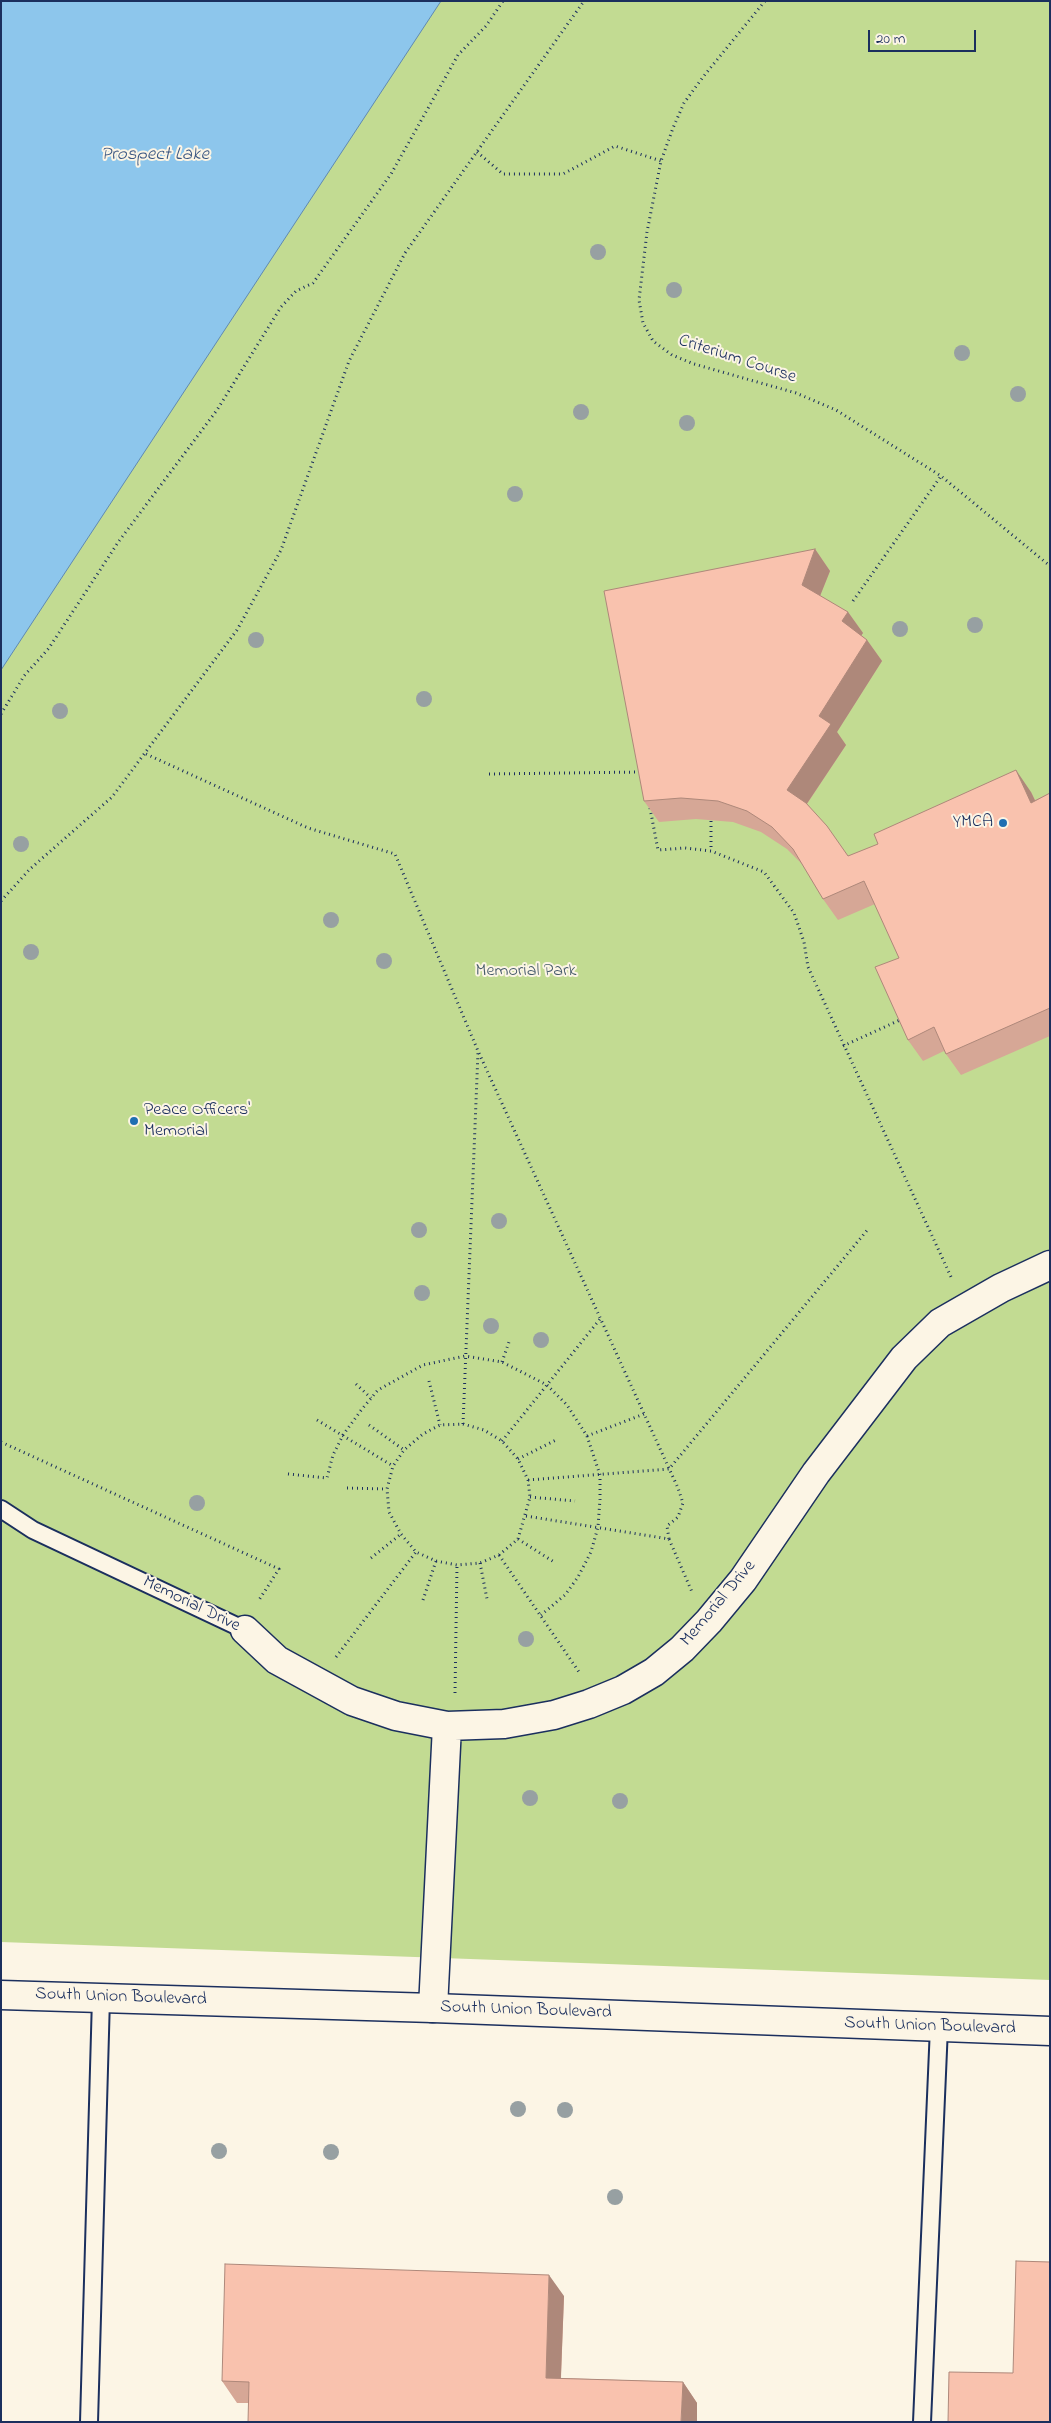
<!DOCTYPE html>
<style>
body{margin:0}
#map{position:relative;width:1051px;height:2423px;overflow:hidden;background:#fcf5e5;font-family:"Indie Flower",sans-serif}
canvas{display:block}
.frame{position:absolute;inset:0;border:2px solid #1b2f5e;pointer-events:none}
.scale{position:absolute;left:868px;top:30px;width:108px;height:22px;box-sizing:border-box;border:2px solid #1b2f5e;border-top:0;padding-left:6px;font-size:15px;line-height:18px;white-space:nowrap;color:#1b2f5e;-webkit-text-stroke:4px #fcf5e5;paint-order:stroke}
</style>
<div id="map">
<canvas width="1051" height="2423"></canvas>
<div class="frame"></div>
<div class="scale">20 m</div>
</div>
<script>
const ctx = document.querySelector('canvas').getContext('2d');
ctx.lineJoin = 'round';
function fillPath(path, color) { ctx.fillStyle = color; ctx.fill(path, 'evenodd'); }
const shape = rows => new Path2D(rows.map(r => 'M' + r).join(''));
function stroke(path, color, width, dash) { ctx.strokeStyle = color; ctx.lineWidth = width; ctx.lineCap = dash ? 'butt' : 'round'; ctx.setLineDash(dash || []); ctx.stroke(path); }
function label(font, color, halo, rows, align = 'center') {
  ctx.font = font + ' "Indie Flower",sans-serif'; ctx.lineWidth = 4; ctx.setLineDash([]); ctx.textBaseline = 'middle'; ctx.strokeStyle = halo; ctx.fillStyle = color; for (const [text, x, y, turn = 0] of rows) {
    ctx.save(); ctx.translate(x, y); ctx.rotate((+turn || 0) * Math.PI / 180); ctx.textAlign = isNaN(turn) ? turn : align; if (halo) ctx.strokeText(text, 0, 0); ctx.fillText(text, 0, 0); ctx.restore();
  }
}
fillPath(shape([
 [1,1,1050,1,1050,1980,1,1942]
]), '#c2db92');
const water = shape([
 [1,1,441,1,1,670,1,1]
]);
fillPath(water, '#8dc6ec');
stroke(water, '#5f8ab3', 1);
const service = shape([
 [1,1509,33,1530,245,1630],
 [89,2422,101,1998],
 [922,2422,939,2027]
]);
const minor = shape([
 [245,1630,277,1660,352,1701,396,1716,447,1726,504,1724,554,1715,589,1704,623,1690,654,1672,682,1649,709,1621,743,1580,816,1473,904,1358,940,1323,1001,1288,1050,1265],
 [433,2008,447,1726]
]);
const primary = shape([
 [1,1995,433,2008,1050,2031]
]);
stroke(service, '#1b2f5e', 20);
stroke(minor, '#1b2f5e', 31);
stroke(primary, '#1b2f5e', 31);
stroke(shape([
 [765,1,703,77,684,103,673,128,661,161,647,232,639,300,643,323,653,341,672,355,694,364,796,393,836,410,941,476,1050,566],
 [477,152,503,174,563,174,615,146,661,161],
 [853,601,941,476],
 [1,714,24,676,49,648,119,541,217,410,281,307,296,291,313,283,391,174,458,55,486,26,503,1],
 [146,754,308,828,395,854,478,1051,678,1488,683,1503,678,1517,667,1526,669,1539],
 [489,774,641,772],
 [650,808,658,850,685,848,711,851,764,872,794,913,804,942,808,967,952,1279],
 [711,821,711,851],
 [1,901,30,869,112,797,237,630,281,550,349,361,405,253,584,1],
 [843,1046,902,1019],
 [502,1362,509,1342],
 [429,1381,440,1425],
 [356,1384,371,1398],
 [317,1420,393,1466],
 [463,1424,484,1430,502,1441,518,1459,528,1480,530,1497,518,1539,499,1555,480,1563,457,1565,436,1561,416,1552,401,1534,389,1512,387,1489,393,1466,404,1450,423,1434,440,1425,463,1424],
 [463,1424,478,1052],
 [369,1425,404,1450],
 [587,1436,644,1414],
 [502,1441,600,1319],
 [1,1442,279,1569,259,1600,261,1601],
 [518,1459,556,1440],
 [288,1474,327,1478,333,1455,343,1435,362,1409,378,1390,423,1365,465,1356,502,1362,547,1385,567,1405,587,1436,600,1475,600,1499,598,1527,591,1552,578,1577,565,1595,541,1615],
 [528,1480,669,1469,869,1228],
 [347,1488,387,1489],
 [530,1497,575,1501],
 [526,1516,669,1539,692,1592],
 [518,1539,554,1562],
 [499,1555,579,1672],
 [371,1558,401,1534],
 [480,1563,487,1599],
 [423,1600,436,1561],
 [336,1657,416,1552],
 [455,1693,457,1565]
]), '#1b2f5e', 3, [1, 4]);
stroke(service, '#fcf5e5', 16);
stroke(minor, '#fcf5e5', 28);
stroke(primary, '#fcf5e5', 28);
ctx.fillStyle = '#97a0a2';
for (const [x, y] of [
 [598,252],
 [674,290],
 [962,353],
 [1018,394],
 [581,412],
 [687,423],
 [515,494],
 [975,625],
 [900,629],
 [256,640],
 [424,699],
 [60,711],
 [21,844],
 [331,920],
 [31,952],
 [384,961],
 [499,1221],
 [419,1230],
 [422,1293],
 [491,1326],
 [541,1340],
 [197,1503],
 [526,1639],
 [530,1798],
 [620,1801],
 [518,2109],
 [565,2110],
 [219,2151],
 [331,2152],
 [615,2197]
]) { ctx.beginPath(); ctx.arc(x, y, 8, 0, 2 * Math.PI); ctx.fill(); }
fillPath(shape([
 [815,549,830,571,820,596,848,612,863,633,861,635,867,640,882,661,837,732,846,745,807,804,848,856,1031,792,1035,800,1050,793,1050,1036,961,1075,946,1054,944,1051,923,1061,908,1040,899,958,875,904,838,920,823,899,802,864,787,849,761,832,733,822,696,819,659,822,644,801],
 [564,2296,561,2378,683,2382,697,2403,237,2403,222,2381]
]), '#d6a796');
fillPath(shape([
 [815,549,830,571,816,606,802,585],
 [848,612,863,633,857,642,842,621],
 [867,640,882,661,837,732,846,745,802,811,787,790,819,716],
 [1016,770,1031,792,1046,824,1031,803],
 [549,2275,564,2296,560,2399,546,2378],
 [683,2382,697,2403,697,2422,681,2422]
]), '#ae887a');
const building = shape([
 [815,549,802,585,848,612,842,621,867,640,819,716,831,724,787,790,806,803,827,826,848,856,878,844,874,834,1016,770,1031,803,1050,793,1050,1008,946,1054,934,1027,908,1040,875,967,899,958,864,881,823,899,793,849,772,827,747,811,718,801,681,798,644,801,604,591,815,549],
 [1016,2261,1050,2262,1050,2422,948,2422,949,2372,1013,2373,1016,2261],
 [225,2264,549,2275,546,2378,683,2382,681,2422,248,2422,249,2382,222,2381,225,2264]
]);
fillPath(building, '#f9c2ae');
stroke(building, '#ae887a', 1);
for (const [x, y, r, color] of [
 [1003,823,5,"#1f6fb2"],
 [134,1121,5,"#1f6fb2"]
]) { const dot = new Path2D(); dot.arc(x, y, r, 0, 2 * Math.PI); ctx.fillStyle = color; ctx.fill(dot); stroke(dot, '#fcf5e5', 2); }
label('18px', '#1b2f5e', '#fcf5e5', [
 ["Criterium Course",737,360,18],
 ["Memorial Drive",719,1604,-50],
 ["Memorial Drive",191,1605,26],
 ["South Union Boulevard",121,1998,2],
 ["South Union Boulevard",526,2011,2],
 ["South Union Boulevard",930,2027,2]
]);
label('18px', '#1b2f5e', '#fcf5e5', [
 ["YMCA",993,823],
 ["Peace Officers'",144,1111,"left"],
 ["Memorial",144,1132,"left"]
], 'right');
label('18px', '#455a6b', '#fcf5e5', [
 ["Memorial Park",526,972]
]);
label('italic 19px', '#385582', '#fcf5e5', [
 ["Prospect Lake",155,156]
]);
</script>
